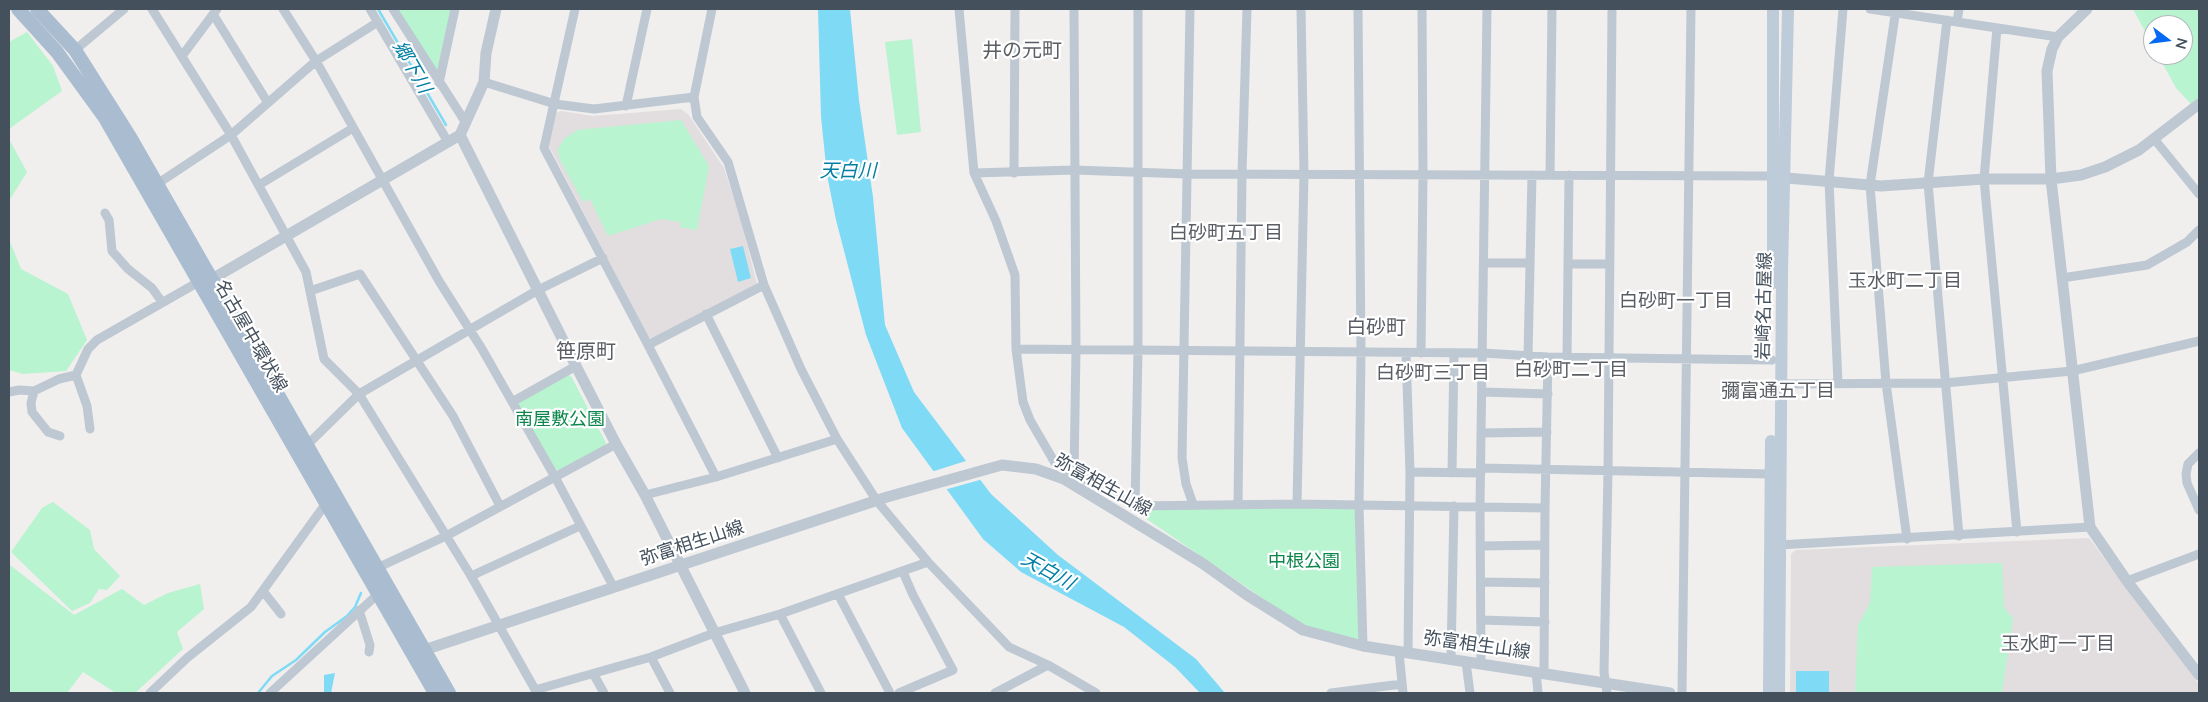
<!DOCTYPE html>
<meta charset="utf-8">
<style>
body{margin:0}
#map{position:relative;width:2208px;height:702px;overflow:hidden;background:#f1eeee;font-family:Lato,sans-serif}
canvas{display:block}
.frame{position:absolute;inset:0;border:10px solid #44515d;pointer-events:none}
.north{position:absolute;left:2143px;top:15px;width:50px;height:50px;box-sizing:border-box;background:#fff;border:1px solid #b4b9be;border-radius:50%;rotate:105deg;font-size:14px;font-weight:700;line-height:20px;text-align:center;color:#44515d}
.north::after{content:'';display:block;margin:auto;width:18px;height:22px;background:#0569f3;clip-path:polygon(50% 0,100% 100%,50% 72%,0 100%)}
</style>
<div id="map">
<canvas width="2208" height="702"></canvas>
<div class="frame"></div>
<div class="north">N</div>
</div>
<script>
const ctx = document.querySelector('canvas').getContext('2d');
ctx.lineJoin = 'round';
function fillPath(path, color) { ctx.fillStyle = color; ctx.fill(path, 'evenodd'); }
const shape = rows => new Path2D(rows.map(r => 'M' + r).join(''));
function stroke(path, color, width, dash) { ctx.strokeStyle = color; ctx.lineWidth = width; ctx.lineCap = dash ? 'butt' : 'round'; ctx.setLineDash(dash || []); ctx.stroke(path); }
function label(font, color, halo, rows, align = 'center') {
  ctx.font = font + ' Lato,"Noto Sans JP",sans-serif'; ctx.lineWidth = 4.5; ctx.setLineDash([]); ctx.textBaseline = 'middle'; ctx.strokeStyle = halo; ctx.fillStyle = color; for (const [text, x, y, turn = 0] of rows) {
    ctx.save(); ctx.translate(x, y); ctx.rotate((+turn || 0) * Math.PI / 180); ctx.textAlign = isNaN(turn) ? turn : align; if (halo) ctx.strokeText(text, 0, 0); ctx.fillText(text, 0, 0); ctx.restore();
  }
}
fillPath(shape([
 [681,109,688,114,724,168,741,220,757,284,653,339,648,337,549,146,556,113,561,111,593,116],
 [2089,538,2199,684,2199,693,1790,693,1791,554,1796,550]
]), '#e2dedf');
fillPath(shape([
 [397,9,451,9,437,72],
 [2133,9,2199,9,2199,97,2191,104,2176,88,2158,55,2183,55,2183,25,2153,25,2153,46],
 [27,32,53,66,62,91,9,129,9,42],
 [912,39,921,132,897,135,885,42],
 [681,120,709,166,697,230,680,227,681,222,661,219,608,236,590,199,583,202,559,158,558,149,564,139,577,130],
 [9,139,27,172,9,201],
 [9,239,21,269,68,294,87,340,66,371,23,374,9,370],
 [566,374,571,376,606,443,605,447,559,471,555,469,518,406,519,402],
 [53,502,90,530,94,549,120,576,107,590,99,589,90,603,72,611,11,552,42,508],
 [1190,507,1356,508,1361,642,1305,627,1132,509],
 [2002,563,2004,608,2013,618,2002,693,1855,693,1858,625,1870,603,1872,567],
 [10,565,74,615,122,589,144,605,168,593,200,584,204,609,177,632,183,649,135,693,116,693,83,672,67,693,9,693]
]), '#b7f4cf');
fillPath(shape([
 [818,9,850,9,859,100,873,197,885,325,914,392,991,494,1058,555,1196,659,1225,693,1200,693,1175,667,1124,627,1021,572,983,539,902,428,866,335,836,220,827,175,821,117],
 [743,246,751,278,738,282,730,249],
 [1796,671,1829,671,1829,693,1796,693],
 [335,673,331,693,324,693,324,675]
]), '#7fdbf5');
fillPath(shape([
 [969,460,983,479,944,490,931,472]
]), '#f1eeee');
stroke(shape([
 [378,9,446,125],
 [258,693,272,676,296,660,325,632,347,616,355,607,361,593]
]), '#7fdbf5', 2.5);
stroke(shape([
 [152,9,231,135,306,272,324,359,359,394,471,576,537,693],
 [283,9,316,61,439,281,482,349,555,477,613,586],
 [370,9,448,142],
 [393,9,466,123],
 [575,9,544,148,648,345,764,285,728,162,697,117,694,97],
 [959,9,974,173,996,221,1015,275,1016,349,1023,402,1030,420,1055,463,1135,506,1297,504,1545,508],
 [1074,9,1076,350,1074,474],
 [1190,9,1182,458,1186,484,1193,504],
 [1358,9,1361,353,1359,506,1363,646],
 [1870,9,2058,37],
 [1896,9,1870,185,1886,383,1907,539],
 [213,14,268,103],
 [1947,20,1928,183,1959,536],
 [1957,22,1959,9],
 [1997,28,1984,179,2017,532],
 [75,50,124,9],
 [182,56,217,9],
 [484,82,555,104,594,109,694,97,712,9],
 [439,83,455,9],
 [626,106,647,9],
 [2155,140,2199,194],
 [974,173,1074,170,1187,174,1771,176],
 [1014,173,1015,9],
 [1550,175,1552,9],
 [157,184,231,135,316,61,378,22],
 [259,185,353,128],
 [105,213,109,220,112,251,128,269,152,288,162,302],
 [1484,263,1530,263],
 [1568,264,1610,264],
 [2062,278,2147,265,2187,242,2199,230],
 [764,285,801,369,837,439,877,501,928,562,1009,647,1048,665,1096,693],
 [310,291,360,274,453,416,500,506],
 [706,314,778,458],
 [648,345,716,477],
 [1016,349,1483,353,1548,357,1772,360],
 [1406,353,1410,472,1408,653],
 [1421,353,1423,175,1422,9],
 [1528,356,1532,175],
 [1567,358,1569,175],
 [1838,383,1829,181,1843,9],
 [1780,384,1945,383,2072,371,2199,341],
 [34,391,31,403,32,412,48,432,60,436],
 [9,392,19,390,34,391,59,379,76,375],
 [1483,392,1548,394],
 [512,402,576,366],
 [90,429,87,406,76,375,88,349,97,340,202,280],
 [1482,433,1547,432],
 [306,446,359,394,538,290,603,258],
 [2199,453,2188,464,2186,474,2187,483,2199,510],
 [1481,468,1770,474],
 [1410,472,1481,473],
 [1452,473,1454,353],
 [645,495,716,477,837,439],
 [1238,504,1242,174,1247,9],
 [1297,504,1304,174,1301,9],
 [1135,506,1138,350,1138,9],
 [1779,545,2090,527],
 [1480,546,1545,545],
 [377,568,446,536,616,444],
 [471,576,580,526],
 [2127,581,2199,554],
 [1481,582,1545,583],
 [263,591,281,614],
 [838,594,890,693],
 [359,610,370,645,369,652],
 [780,614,821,693],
 [1481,620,1545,622],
 [1399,652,1403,693],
 [651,657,670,693],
 [1451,659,1454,506],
 [1466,662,1470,693],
 [1481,664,1480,507,1487,9],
 [1536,672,1538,693],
 [1544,673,1545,508,1548,357],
 [594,675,604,693],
 [535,690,651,657,714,633,780,614,928,562],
 [150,693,187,658,251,607,327,502],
 [270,693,378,594],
 [899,693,953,670,913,595,903,572],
 [995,693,1048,665],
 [1331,693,1402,684],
 [1607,693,1604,672,1608,471,1612,9],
 [1682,693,1691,9]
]), '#bdc8d2', 9);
stroke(shape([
 [496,9,486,53,484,82,460,135,576,366,616,444,645,495,745,693],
 [2087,9,2058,37,2052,49,2047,71,2051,179,2090,527,2127,581,2199,675],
 [1775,177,1881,186,1984,179,2051,179,2081,175,2105,167,2139,150,2199,104],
 [212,279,460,135],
 [418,652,887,497,1002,465,1036,469,1064,479,1202,563,1247,595,1303,630,1363,646,1670,693]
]), '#bdc8d2', 11);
stroke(shape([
 [1773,283,1773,9],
 [1769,693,1771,441],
 [1779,693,1782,272,1788,9]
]), '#becbd9', 12);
stroke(shape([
 [18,9,57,52,105,118,435,693],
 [37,9,75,50,130,137,449,693]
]), '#aabdd0', 14);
label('18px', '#44515d', '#fff', [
 ["岩崎名古屋線",1764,306,-89],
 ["名古屋中環状線",251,336,60],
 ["弥富相生山線",1103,485,29],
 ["弥富相生山線",692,543,-18],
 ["弥富相生山線",1477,645,8]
]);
label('18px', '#0d874c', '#fff', [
 ["南屋敷公園",560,419],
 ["中根公園",1304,561]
]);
label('italic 19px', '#027fa4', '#fff', [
 ["郷下川",412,67,60],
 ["天白川",848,171],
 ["天白川",1048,571,29]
]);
label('19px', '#5a5e64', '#fff', [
 ["白砂町五丁目",1226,233],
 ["玉水町二丁目",1905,281],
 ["白砂町一丁目",1676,301],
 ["白砂町二丁目",1571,370],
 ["白砂町三丁目",1433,373],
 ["彌富通五丁目",1778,391],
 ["玉水町一丁目",2058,644]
]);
label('20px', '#5a5e64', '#fff', [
 ["井の元町",1022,51],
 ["白砂町",1376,328],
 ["笹原町",586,352]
]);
</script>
